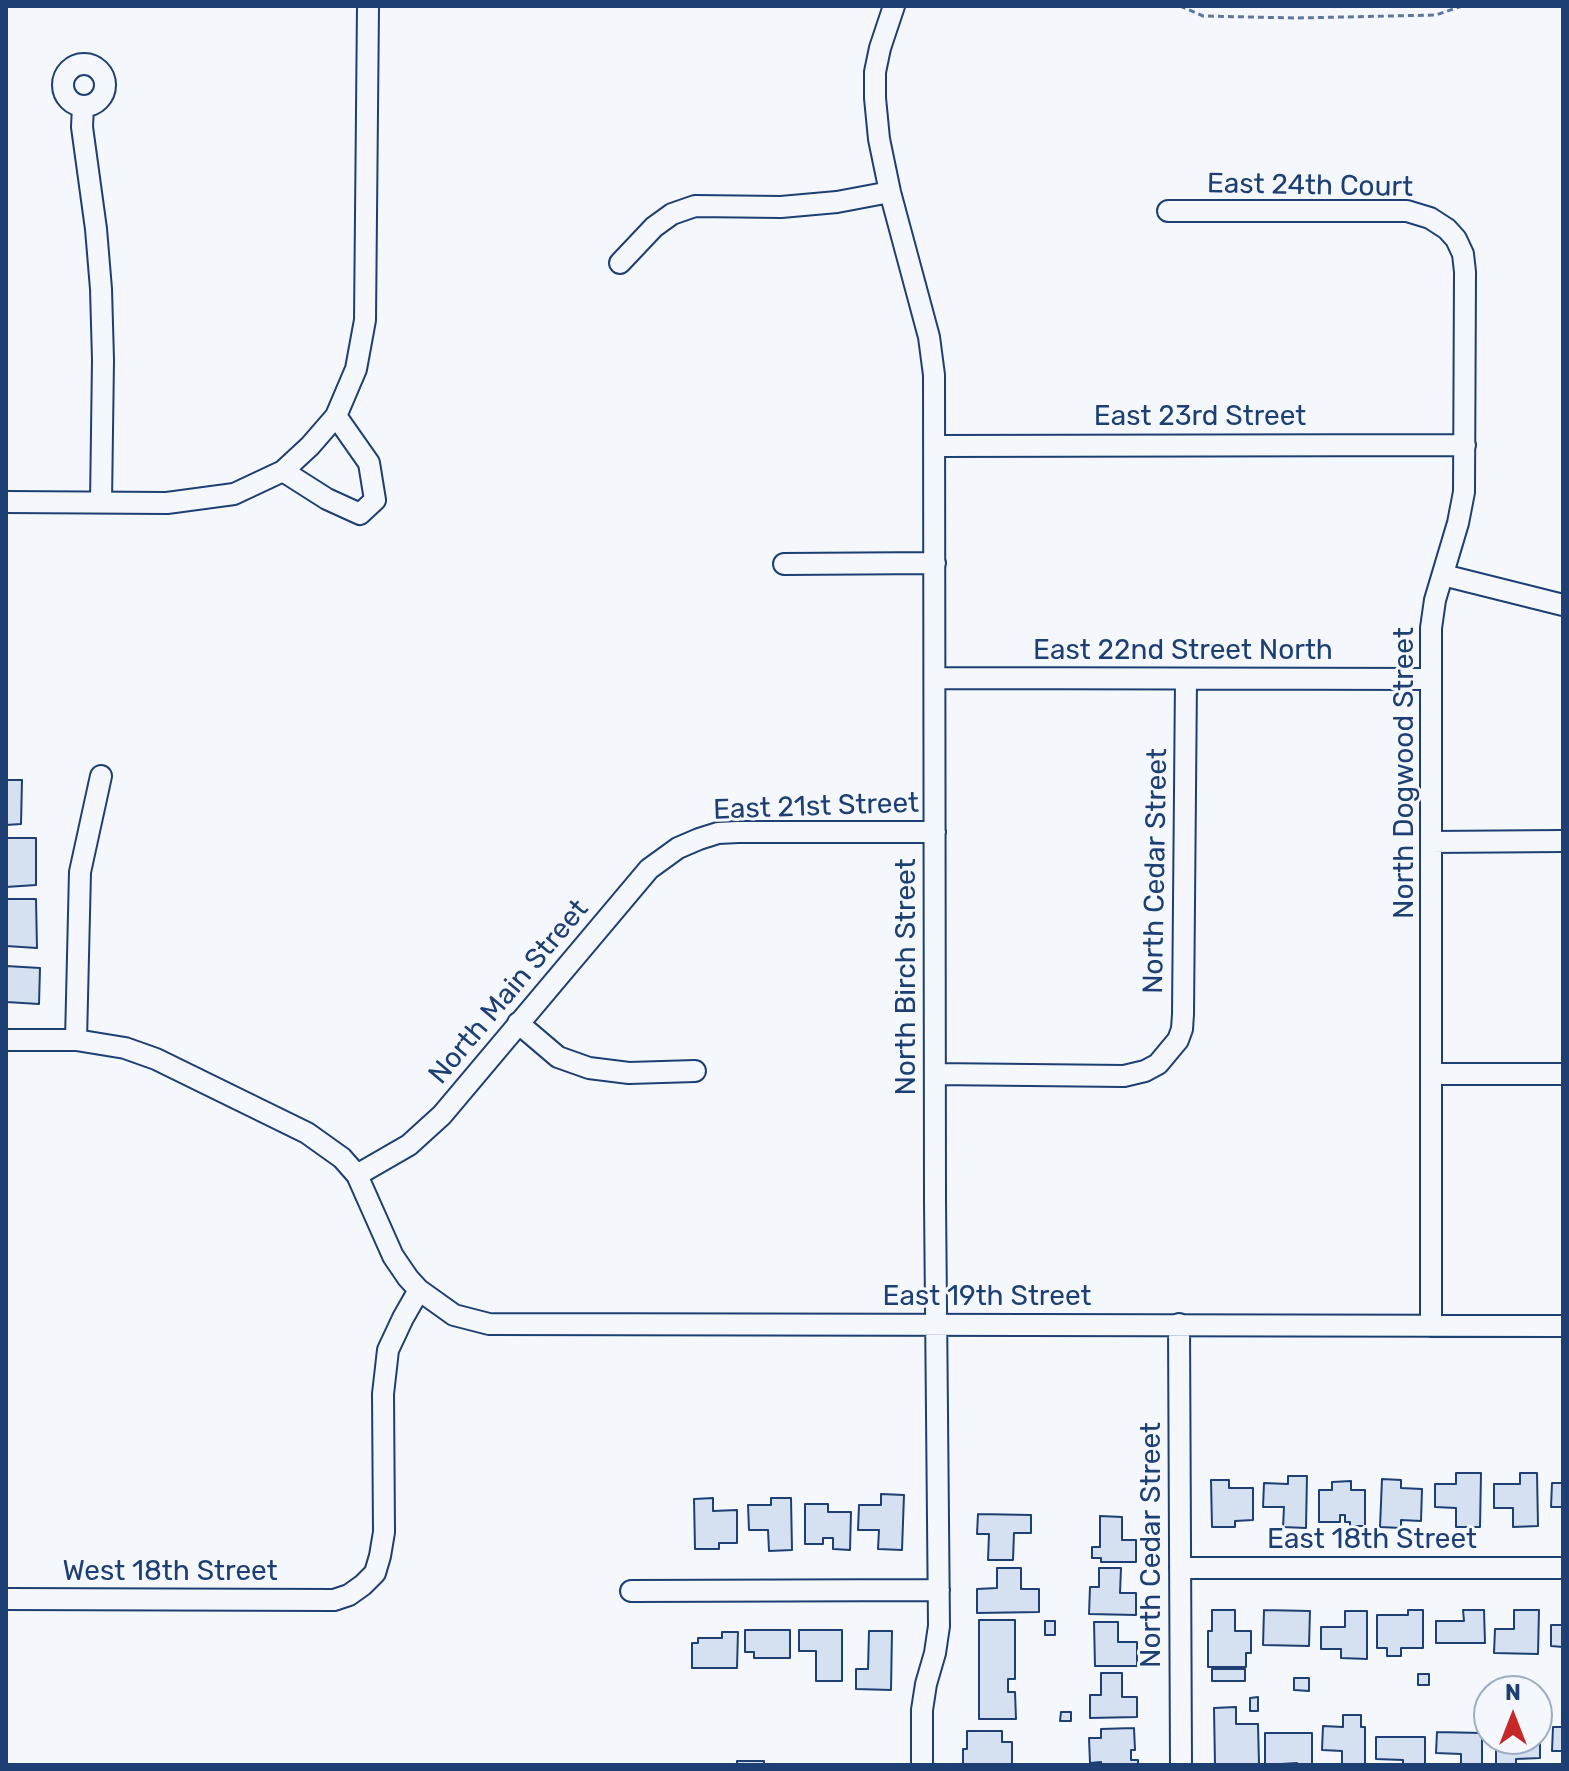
<!DOCTYPE html>
<style>
body{margin:0}
#map{position:relative;width:1569px;height:1771px;overflow:hidden;background:#f4f7fb;font-family:Rubik,sans-serif}
canvas{display:block}
.frame{position:absolute;inset:0;border:8px solid #1d3f73;pointer-events:none}
.north{position:absolute;left:1473px;top:1675px;width:80px;height:80px;box-sizing:border-box;background:#f4f7fb;border:2px solid #9eadc5;border-radius:50%;rotate:0deg;font-size:22px;font-weight:700;line-height:32px;text-align:center;color:#1d3f73}
.north::after{content:'';display:block;margin:auto;width:28px;height:36px;background:#c62828;clip-path:polygon(50% 0,100% 100%,50% 72%,0 100%)}
</style>
<div id="map">
<canvas width="1569" height="1771"></canvas>
<div class="frame"></div>
<div class="north">N</div>
</div>
<script>
const ctx = document.querySelector('canvas').getContext('2d');
ctx.lineJoin = 'round';
function fillPath(path, color) { ctx.fillStyle = color; ctx.fill(path, 'evenodd'); }
const shape = rows => new Path2D(rows.map(r => 'M' + r).join(''));
function stroke(path, color, width, dash) { ctx.strokeStyle = color; ctx.lineWidth = width; ctx.lineCap = dash ? 'butt' : 'round'; ctx.setLineDash(dash || []); ctx.stroke(path); }
function label(font, color, halo, rows, align = 'center') {
  ctx.font = font + ' Rubik,sans-serif'; ctx.lineWidth = 6; ctx.setLineDash([]); ctx.textBaseline = 'middle'; ctx.strokeStyle = halo; ctx.fillStyle = color; for (const [text, x, y, turn = 0] of rows) {
    ctx.save(); ctx.translate(x, y); ctx.rotate((+turn || 0) * Math.PI / 180); ctx.textAlign = isNaN(turn) ? turn : align; if (halo) ctx.strokeText(text, 0, 0); ctx.fillText(text, 0, 0); ctx.restore();
  }
}
const building = shape([
 [6,780,22,780,21,824,6,825,6,780],
 [6,838,36,838,36,885,6,887,6,838],
 [6,899,36,899,37,948,6,946,6,899],
 [6,966,40,968,39,1004,6,1002,6,966],
 [1456,1473,1481,1473,1480,1527,1456,1527,1456,1508,1435,1507,1435,1484,1456,1484,1456,1473],
 [1520,1473,1537,1473,1538,1526,1513,1527,1513,1508,1494,1508,1494,1484,1520,1484,1520,1473],
 [1288,1476,1307,1476,1306,1528,1283,1527,1284,1507,1263,1507,1264,1483,1288,1484,1288,1476],
 [1382,1479,1401,1480,1401,1488,1422,1489,1421,1521,1401,1520,1401,1528,1380,1527,1382,1479],
 [1211,1480,1229,1480,1229,1488,1253,1488,1253,1520,1235,1521,1235,1527,1212,1527,1211,1480],
 [1351,1481,1351,1490,1365,1490,1365,1526,1350,1526,1350,1522,1345,1522,1345,1515,1340,1515,1340,1522,1319,1522,1319,1490,1332,1490,1332,1482,1351,1481],
 [1552,1483,1563,1483,1563,1507,1551,1507,1552,1483],
 [881,1494,904,1495,902,1550,878,1549,879,1530,858,1530,859,1505,881,1505,881,1494],
 [713,1498,713,1511,737,1510,737,1543,719,1543,719,1549,695,1549,694,1499,713,1498],
 [771,1498,791,1498,792,1550,769,1551,768,1530,749,1530,748,1505,771,1505,771,1498],
 [805,1504,828,1504,828,1512,851,1512,850,1550,833,1549,833,1538,823,1538,823,1544,805,1544,805,1504],
 [978,1514,1031,1515,1031,1533,1014,1533,1013,1560,988,1560,989,1534,977,1534,978,1514],
 [1100,1516,1122,1517,1122,1540,1136,1540,1136,1562,1101,1562,1101,1558,1092,1558,1092,1547,1100,1547,1100,1516],
 [997,1568,1021,1568,1021,1589,1039,1589,1039,1612,977,1613,977,1589,997,1588,997,1568],
 [1099,1568,1121,1568,1120,1593,1136,1593,1136,1615,1089,1614,1090,1587,1099,1587,1099,1568],
 [1212,1610,1235,1610,1235,1631,1251,1631,1251,1653,1246,1653,1246,1667,1208,1667,1208,1631,1212,1631,1212,1610],
 [1264,1610,1310,1611,1309,1646,1263,1645,1264,1610],
 [1408,1610,1423,1610,1423,1648,1401,1648,1401,1656,1387,1656,1387,1648,1377,1648,1377,1615,1408,1615,1408,1610],
 [1463,1610,1484,1610,1485,1643,1436,1643,1436,1621,1464,1621,1463,1610],
 [1514,1610,1539,1610,1538,1654,1494,1653,1495,1629,1514,1629,1514,1610],
 [1345,1611,1367,1611,1367,1659,1341,1658,1341,1649,1321,1649,1321,1627,1345,1627,1345,1611],
 [979,1620,1015,1620,1015,1679,1008,1679,1008,1692,1015,1692,1016,1719,979,1719,979,1620],
 [1045,1621,1055,1621,1055,1635,1045,1635,1045,1621],
 [1094,1622,1118,1622,1118,1642,1137,1642,1137,1666,1095,1666,1094,1622],
 [1551,1625,1563,1625,1563,1647,1551,1646,1551,1625],
 [745,1630,790,1630,790,1658,754,1658,754,1652,745,1652,745,1630],
 [799,1630,842,1630,842,1681,816,1681,816,1651,799,1651,799,1630],
 [869,1631,892,1631,891,1690,856,1689,856,1669,868,1669,869,1631],
 [722,1632,738,1632,737,1668,692,1668,692,1643,698,1643,698,1638,722,1638,722,1632],
 [1212,1669,1245,1669,1245,1681,1212,1681,1212,1669],
 [1101,1673,1122,1673,1122,1697,1137,1697,1137,1717,1090,1718,1090,1695,1101,1695,1101,1673],
 [1418,1674,1429,1674,1429,1685,1418,1685,1418,1674],
 [1294,1678,1309,1678,1309,1691,1294,1690,1294,1678],
 [1258,1697,1258,1711,1250,1711,1250,1698,1258,1697],
 [1236,1707,1236,1724,1258,1724,1259,1764,1215,1765,1214,1708,1236,1707],
 [1061,1712,1071,1712,1071,1721,1060,1721,1061,1712],
 [1343,1715,1361,1715,1361,1727,1365,1727,1365,1765,1342,1765,1342,1751,1322,1750,1323,1726,1343,1727,1343,1715],
 [1553,1727,1563,1727,1563,1751,1552,1751,1553,1727],
 [1134,1728,1135,1750,1131,1750,1131,1760,1138,1760,1138,1765,1101,1765,1101,1762,1090,1763,1089,1738,1101,1738,1101,1729,1134,1728],
 [967,1731,1002,1731,1002,1742,1012,1742,1012,1765,963,1765,963,1749,967,1749,967,1731],
 [1437,1732,1482,1733,1482,1765,1461,1765,1461,1754,1436,1753,1437,1732],
 [1537,1732,1540,1732,1540,1758,1516,1759,1516,1765,1496,1765,1496,1739,1537,1739,1537,1732],
 [1265,1733,1312,1733,1312,1765,1297,1765,1297,1763,1265,1765,1265,1733],
 [1376,1737,1425,1737,1425,1765,1403,1765,1403,1760,1376,1759,1376,1737],
 [737,1761,764,1761,764,1765,737,1765,737,1761]
]);
fillPath(building, '#d5e0f0');
stroke(building, '#1d3f73', 2);
const minor = shape([
 [894,6,880,48,875,72,875,98,879,139,890,192,929,337,934,375,935,1201,939,1626,935,1653,926,1684,922,1710,922,1765],
 '63 85a21 21 0 1 1 42 0a21 21 0 1 1-42 0Z',
 [83,106,82,127,96,229,101,289,103,360,101,502],
 [1168,211,1407,211,1430,218,1447,229,1456,239,1463,254,1465,272,1464,492,1458,523,1435,600,1431,628,1431,1326],
 [620,263,654,227,672,214,695,206,781,207,837,202,890,192],
 [935,446,1465,445],
 [283,471,327,499,360,514,375,500,369,463,336,416],
 [6,502,167,503,234,494,283,471,310,446,336,416,356,369,365,320,368,6],
 [784,564,935,563],
 [1443,575,1563,605],
 [935,678,1431,679],
 [1431,842,1563,841],
 [518,1023,558,1057,589,1068,629,1073,695,1071],
 [6,1040,76,1040,125,1048,156,1059,307,1133,342,1158,357,1175,393,1256,408,1278,419,1290,454,1315,489,1324,1563,1326],
 [76,1040,80,872,101,776],
 [935,1074,1124,1076,1145,1071,1158,1064,1178,1040,1182,1029,1183,1014,1186,679],
 [1432,1074,1563,1074],
 [357,1175,409,1145,442,1115,649,869,678,848,699,839,718,833,738,832,935,832],
 [1179,1324,1181,1765],
 [1180,1568,1563,1568],
 [631,1591,939,1590],
 [6,1599,334,1600,349,1595,363,1585,375,1573,380,1556,384,1532,383,1394,388,1350,403,1318,419,1290]
]);
stroke(minor, '#1d3f73', 24);
stroke(shape([
 [1180,6,1203,16,1297,18,1436,15,1462,6]
]), '#5e769c', 3, [6, 4]);
stroke(minor, '#f4f7fb', 20);
label('28px', '#1d3f73', '#f4f7fb', [
 ["East 24th Court",1310,186,1],
 ["East 23rd Street",1200,417],
 ["East 22nd Street North",1183,651],
 ["North Dogwood Street",1405,773,-90],
 ["East 21st Street",816,807,-2],
 ["North Cedar Street",1156,871,-89],
 ["North Birch Street",907,977,-90],
 ["North Main Street",509,992,-50],
 ["East 19th Street",987,1297],
 ["East 18th Street",1372,1540],
 ["North Cedar Street",1152,1545,-90],
 ["West 18th Street",170,1572]
]);
</script>
